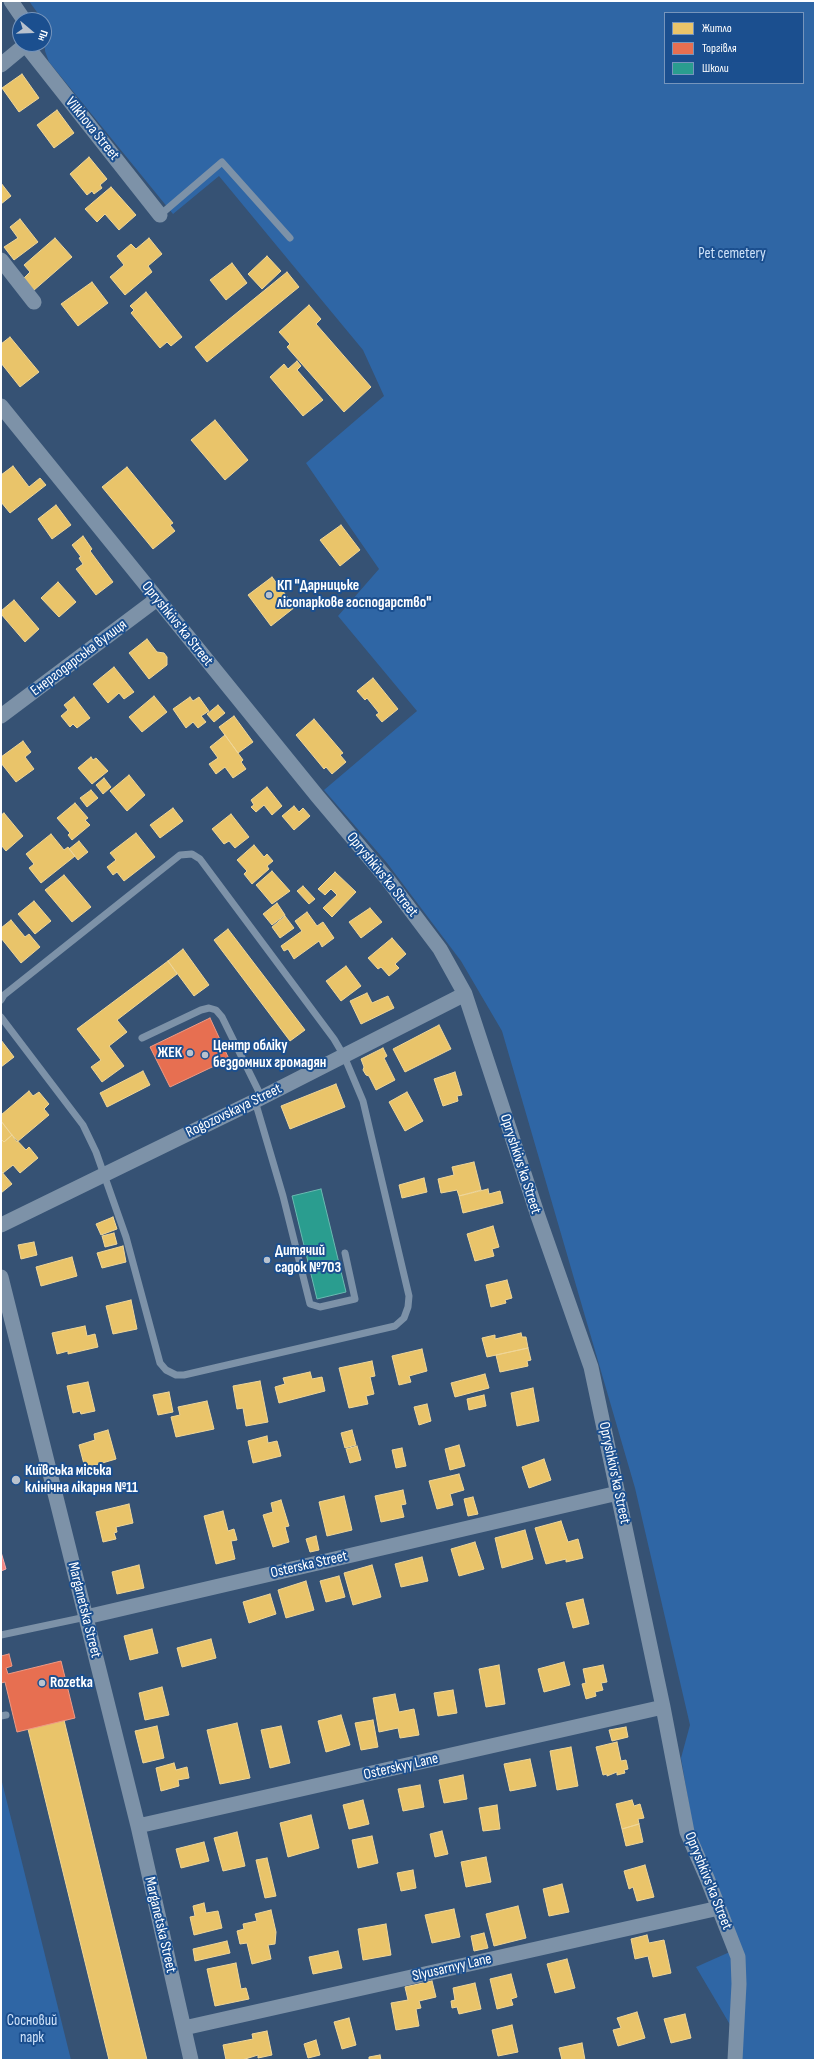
<!DOCTYPE html>
<meta charset="utf-8">
<style>
body{margin:0}
#map{position:relative;width:816px;height:2061px;overflow:hidden;background:#365274;font-family:"Sofia Sans Condensed",sans-serif}
canvas{display:block}
.frame{position:absolute;inset:0;border:2px solid #fff;pointer-events:none}
.legend{position:absolute;left:664px;top:12px;width:140px;height:72px;box-sizing:border-box;background:#1b4f8f;border:1px solid #7695bc;margin:0;padding:5px 7px;list-style:none;font-size:12px;color:#fff}
.legend li{display:flex;align-items:center;gap:8px;height:20px}
.legend b{width:20px;border:1px solid #7695bc}
.north{position:absolute;left:12px;top:12px;width:40px;height:40px;box-sizing:border-box;background:#1b4f8f;border:1px solid #7695bc;border-radius:50%;rotate:109deg;font-size:11px;font-weight:700;line-height:16px;text-align:center;color:#fff}
.north::after{content:'';display:block;margin:auto;width:14px;height:18px;background:#b9c2ce;clip-path:polygon(50% 0,100% 100%,50% 72%,0 100%)}
</style>
<div id="map">
<canvas width="816" height="2061"></canvas>
<div class="frame"></div>
<ul class="legend">
<li><b style="height:11px;background:#e9c46a"></b>Житло</li>
<li><b style="height:11px;background:#e76f51"></b>Торгівля</li>
<li><b style="height:11px;background:#2a9d8f"></b>Школи</li>
</ul>
<div class="north">Пн</div>
</div>
<script>
const ctx = document.querySelector('canvas').getContext('2d');
ctx.lineJoin = 'round';
function fillPath(path, color) { ctx.fillStyle = color; ctx.fill(path, 'evenodd'); }
const shape = rows => new Path2D(rows.map(r => 'M' + r).join(''));
function stroke(path, color, width, dash) { ctx.strokeStyle = color; ctx.lineWidth = width; ctx.lineCap = dash ? 'butt' : 'round'; ctx.setLineDash(dash || []); ctx.stroke(path); }
function label(font, color, halo, rows, align = 'center') {
  ctx.font = font + ' "Sofia Sans Condensed",sans-serif'; ctx.lineWidth = 4; ctx.setLineDash([]); ctx.textBaseline = 'middle'; ctx.strokeStyle = halo; ctx.fillStyle = color; for (const [text, x, y, turn = 0] of rows) {
    ctx.save(); ctx.translate(x, y); ctx.rotate((+turn || 0) * Math.PI / 180); ctx.textAlign = isNaN(turn) ? turn : align; if (halo) ctx.strokeText(text, 0, 0); ctx.fillText(text, 0, 0); ctx.restore();
  }
}
fillPath(shape([
 [29,1,815,1,815,2060,742,2060,742,2045,696,1967,741,1947,693,1829,681,1758,690,1725,635,1488,502,1031,461,961,387,863,324,790,417,711,338,616,379,569,306,463,384,396,363,350,219,176,173,214,49,62,45,51,44,20,41,20,39,15],
 [665,13,803,13,803,83,665,83],
 [1,1778,71,2060,1,2060]
]), '#2f66a5');
const homes = shape([
 [22,74,39,98,19,112,2,88,22,74],
 [57,110,74,133,54,148,37,125,57,110],
 [89,157,107,179,100,185,102,188,94,194,92,191,87,195,70,174,89,157],
 [1,183,11,196,1,204,1,183],
 [111,187,136,215,119,230,105,214,97,222,85,209,111,187],
 [20,219,38,242,14,260,4,247,18,238,10,227,20,219],
 [55,238,72,257,33,291,23,279,30,272,24,265,55,238],
 [149,238,162,254,148,266,152,272,125,295,110,277,124,265,117,256,131,244,136,249,149,238],
 [267,256,281,271,262,289,248,274,267,256],
 [232,263,247,283,226,300,210,280,232,263],
 [287,272,299,287,207,362,195,347,287,272],
 [92,282,108,303,78,326,61,304,92,282],
 [146,292,182,337,171,346,167,342,160,348,131,313,134,310,130,306,146,292],
 [309,305,321,319,316,324,371,387,344,412,287,347,290,344,279,332,309,305],
 [10,337,39,372,20,387,1,363,1,344,10,337],
 [297,361,301,366,297,370,323,400,303,416,270,377,284,364,288,369,297,361],
 [215,420,248,460,225,480,191,440,215,420],
 [13,466,29,487,40,478,46,485,10,513,1,502,1,475,13,466],
 [127,467,173,523,170,525,175,531,153,549,102,487,127,467],
 [56,505,71,525,52,539,38,519,56,505],
 [341,525,360,550,340,566,320,540,341,525],
 [83,536,92,549,90,551,113,582,96,595,76,569,83,564,79,558,81,557,72,545,83,536],
 [272,577,295,607,271,626,248,595,272,577],
 [58,582,76,602,59,617,41,598,58,582],
 [14,600,39,629,25,642,1,614,1,611,14,600],
 [147,639,157,652,164,653,167,657,167,665,149,679,129,653,147,639],
 [114,667,134,692,124,699,119,693,108,703,93,684,114,667],
 [373,678,398,709,382,722,376,715,379,713,367,698,365,700,357,691,373,678],
 [154,696,167,712,142,732,129,717,154,696],
 [74,697,90,718,77,728,73,724,70,727,61,716,68,710,64,705,74,697],
 [190,697,193,701,199,697,209,711,201,716,206,722,198,728,193,722,186,728,173,709,190,697],
 [218,705,225,713,214,722,207,714,218,705],
 [234,716,253,742,238,753,219,727,234,716],
 [314,719,343,753,340,755,346,762,332,774,326,767,324,769,296,735,314,719],
 [225,735,243,760,241,762,246,769,233,778,225,767,216,774,209,764,218,758,210,747,225,735],
 [23,741,31,752,25,757,34,769,16,782,1,763,1,757,23,741],
 [91,757,93,760,96,758,108,771,92,784,78,768,91,757],
 [129,775,145,795,127,811,110,791,129,775],
 [104,778,111,787,103,794,96,785,104,778],
 [267,787,282,806,272,815,264,805,256,812,251,807,254,805,251,800,267,787],
 [91,790,98,798,87,807,80,798,91,790],
 [75,803,88,818,85,820,90,825,72,840,68,835,70,833,57,818,75,803],
 [294,806,299,812,303,808,310,816,294,830,282,816,294,806],
 [173,808,183,821,160,838,150,825,173,808],
 [4,813,23,836,6,851,1,845,1,815,4,813],
 [231,814,249,837,235,848,229,841,224,844,212,829,231,814],
 [136,833,155,857,124,881,117,872,113,875,107,867,116,860,110,853,136,833],
 [51,834,64,850,68,847,75,856,41,883,29,868,34,864,26,854,51,834],
 [79,841,88,852,78,860,69,849,79,841],
 [254,845,264,857,267,854,273,861,267,866,269,869,252,884,244,874,247,871,237,860,254,845],
 [272,871,290,891,272,904,256,885,272,871],
 [335,872,356,892,332,917,323,908,337,895,331,889,325,895,318,889,335,872],
 [64,875,91,907,72,922,45,890,64,875],
 [303,886,315,899,309,904,297,891,303,886],
 [34,901,51,921,35,934,18,914,34,901],
 [277,903,285,915,272,925,263,914,277,903],
 [370,908,382,922,361,938,349,922,370,908],
 [307,912,317,926,323,922,334,938,322,947,319,941,294,959,288,949,284,951,281,946,302,931,295,921,307,912],
 [285,916,294,928,280,938,272,927,285,916],
 [11,920,25,937,29,934,40,947,21,963,1,938,1,928,11,920],
 [228,929,305,1030,290,1041,214,940,228,929],
 [392,938,406,954,395,964,399,968,389,976,381,967,378,969,368,958,392,938],
 [183,949,209,985,194,996,168,961,183,949],
 [168,961,177,974,117,1020,127,1032,109,1046,124,1066,102,1082,91,1067,101,1060,77,1029,168,961],
 [346,966,361,986,341,1001,326,981,346,966],
 [367,993,372,1003,388,996,394,1008,361,1024,350,1001,367,993],
 [439,1025,451,1049,405,1072,393,1049,439,1025],
 [1,1040,14,1057,1,1067,1,1040],
 [383,1048,387,1056,384,1058,395,1080,376,1090,369,1076,366,1075,363,1070,364,1067,361,1059,383,1048],
 [143,1071,150,1085,107,1107,100,1093,143,1071],
 [455,1072,462,1095,457,1096,458,1101,443,1106,434,1079,455,1072],
 [336,1084,345,1107,290,1129,281,1106,336,1084],
 [29,1091,33,1096,39,1092,49,1104,44,1109,49,1115,17,1142,1,1121,1,1115,29,1091],
 [407,1092,423,1121,405,1131,389,1102,407,1092],
 [1,1121,12,1135,4,1142,1,1139,1,1121],
 [12,1135,26,1150,29,1147,38,1158,20,1173,13,1165,3,1173,1,1171,1,1139,4,1142,12,1135],
 [474,1162,481,1190,459,1196,457,1190,441,1193,438,1179,454,1175,452,1167,474,1162],
 [1,1171,12,1184,1,1193,1,1171],
 [424,1178,427,1192,402,1198,399,1185,424,1178],
 [488,1189,489,1194,500,1191,503,1203,463,1213,459,1196,488,1189],
 [113,1217,117,1229,101,1235,96,1224,113,1217],
 [493,1226,499,1247,492,1249,494,1256,475,1261,467,1234,493,1226],
 [114,1233,117,1244,105,1247,102,1236,114,1233],
 [34,1242,37,1255,21,1259,18,1245,34,1242],
 [123,1246,126,1262,102,1268,97,1253,123,1246],
 [72,1257,77,1276,41,1286,36,1267,72,1257],
 [507,1280,512,1298,505,1300,506,1303,491,1307,486,1285,507,1280],
 [131,1300,137,1329,113,1334,106,1306,131,1300],
 [85,1326,87,1336,95,1334,98,1347,68,1354,68,1351,57,1354,52,1333,85,1326],
 [521,1333,522,1337,526,1337,528,1348,487,1357,482,1338,495,1335,495,1339,521,1333],
 [528,1348,531,1360,527,1361,528,1366,500,1372,496,1355,528,1348],
 [422,1349,427,1371,409,1376,411,1382,399,1385,392,1356,422,1349],
 [372,1361,375,1376,370,1377,374,1394,366,1396,368,1404,349,1408,339,1368,372,1361],
 [310,1372,312,1379,322,1377,325,1391,279,1403,275,1387,285,1384,283,1378,310,1372],
 [485,1374,489,1388,455,1397,451,1383,485,1374],
 [260,1381,268,1422,246,1426,243,1408,237,1409,233,1386,260,1381],
 [88,1382,95,1411,81,1414,80,1411,73,1413,67,1386,88,1382],
 [533,1388,539,1421,517,1426,511,1393,533,1388],
 [169,1392,173,1412,158,1415,153,1395,169,1392],
 [484,1395,486,1406,469,1410,467,1399,484,1395],
 [207,1401,214,1429,176,1437,171,1417,180,1415,178,1407,207,1401],
 [427,1404,431,1421,419,1425,414,1407,427,1404],
 [108,1430,116,1459,85,1468,79,1445,95,1440,94,1434,108,1430],
 [352,1430,356,1445,345,1448,341,1433,352,1430],
 [267,1436,268,1443,277,1441,281,1456,253,1463,248,1441,267,1436],
 [459,1445,465,1466,450,1470,445,1449,459,1445],
 [357,1446,361,1460,350,1463,346,1449,357,1446],
 [402,1448,406,1466,396,1468,392,1450,402,1448],
 [544,1459,551,1480,529,1488,522,1467,544,1459],
 [459,1474,464,1490,450,1494,453,1505,437,1509,429,1481,459,1474],
 [403,1490,406,1504,401,1505,404,1517,381,1522,375,1496,403,1490],
 [344,1496,352,1530,327,1536,319,1502,344,1496],
 [473,1497,478,1514,468,1516,464,1499,473,1497],
 [281,1500,289,1526,285,1527,289,1542,273,1547,263,1515,273,1512,271,1503,281,1500],
 [129,1504,133,1523,116,1527,117,1532,114,1533,116,1539,103,1542,96,1512,129,1504],
 [223,1511,228,1531,234,1529,237,1540,231,1541,235,1559,216,1564,204,1516,223,1511],
 [561,1521,568,1542,578,1539,583,1558,566,1562,566,1559,546,1564,535,1528,561,1521],
 [525,1530,533,1559,502,1568,495,1538,525,1530],
 [316,1536,319,1550,310,1552,306,1539,316,1536],
 [475,1542,484,1569,459,1576,451,1549,475,1542],
 [422,1557,428,1581,401,1587,395,1564,422,1557],
 [139,1565,144,1588,117,1594,112,1572,139,1565],
 [372,1565,381,1597,353,1605,344,1573,372,1565],
 [339,1576,345,1597,326,1602,320,1581,339,1576],
 [306,1581,314,1610,286,1618,278,1590,306,1581],
 [270,1594,276,1614,249,1623,243,1602,270,1594],
 [583,1599,589,1624,573,1628,566,1603,583,1599],
 [152,1629,158,1653,130,1660,124,1636,152,1629],
 [211,1639,216,1658,182,1667,177,1648,211,1639],
 [564,1662,570,1685,544,1692,538,1669,564,1662],
 [499,1665,505,1704,486,1707,479,1669,499,1665],
 [603,1665,607,1682,601,1683,603,1690,595,1692,596,1696,586,1699,582,1684,586,1683,583,1669,603,1665],
 [162,1687,169,1715,145,1720,139,1693,162,1687],
 [453,1690,457,1713,438,1716,434,1693,453,1690],
 [395,1694,399,1712,414,1709,419,1735,400,1738,398,1728,379,1732,373,1698,395,1694],
 [341,1715,350,1745,326,1752,318,1721,341,1715],
 [64,1720,112,1918,147,2060,109,2060,28,1729,64,1720],
 [373,1720,378,1747,361,1750,355,1723,373,1720],
 [237,1723,250,1778,220,1784,207,1730,237,1723],
 [157,1726,164,1758,143,1763,135,1731,157,1726],
 [281,1726,290,1763,270,1768,261,1730,281,1726],
 [626,1727,628,1737,612,1741,609,1730,626,1727],
 [617,1742,621,1761,626,1760,628,1769,624,1770,625,1773,617,1775,617,1772,607,1776,607,1774,603,1775,596,1747,617,1742],
 [571,1747,578,1786,557,1790,550,1751,571,1747],
 [530,1759,536,1786,510,1791,504,1764,530,1759],
 [174,1763,176,1770,187,1767,189,1778,178,1780,179,1786,161,1791,156,1768,174,1763],
 [463,1775,467,1799,444,1803,439,1780,463,1775],
 [420,1785,424,1807,403,1811,398,1789,420,1785],
 [363,1800,369,1824,349,1829,343,1805,363,1800],
 [632,1800,634,1806,640,1804,644,1818,638,1819,639,1824,622,1829,616,1804,632,1800],
 [497,1805,500,1829,483,1831,479,1808,497,1805],
 [311,1815,319,1848,288,1857,280,1823,311,1815],
 [639,1824,643,1842,626,1846,622,1829,639,1824],
 [442,1831,448,1854,435,1857,430,1834,442,1831],
 [237,1832,245,1866,223,1871,214,1838,237,1832],
 [372,1836,378,1863,358,1868,352,1840,372,1836],
 [204,1842,209,1861,181,1868,176,1849,204,1842],
 [486,1857,491,1882,466,1887,461,1862,486,1857],
 [267,1858,276,1896,265,1898,256,1860,267,1858],
 [645,1865,654,1897,637,1901,633,1887,629,1889,624,1871,645,1865],
 [413,1870,416,1888,401,1891,397,1873,413,1870],
 [562,1884,569,1912,549,1916,543,1889,562,1884],
 [204,1903,206,1913,218,1911,222,1928,194,1935,190,1917,195,1916,193,1906,204,1903],
 [518,1906,526,1938,494,1946,486,1914,518,1906],
 [454,1909,460,1937,432,1943,425,1915,454,1909],
 [271,1910,276,1932,275,1944,268,1945,271,1959,252,1964,247,1943,240,1944,237,1931,244,1929,243,1924,257,1921,255,1914,271,1910],
 [386,1924,391,1955,363,1960,358,1929,386,1924],
 [484,1933,488,1948,474,1951,471,1936,484,1933],
 [647,1935,649,1943,664,1940,671,1973,653,1977,648,1956,635,1959,631,1939,647,1935],
 [227,1941,230,1953,195,1961,193,1949,227,1941],
 [338,1951,342,1968,313,1974,309,1957,338,1951],
 [567,1959,575,1988,555,1993,547,1964,567,1959],
 [236,1963,241,1989,246,1988,249,1999,215,2006,207,1969,236,1963],
 [511,1974,517,1997,511,1999,513,2005,497,2009,490,1979,511,1974],
 [432,1981,436,1997,419,2001,421,2008,416,2009,419,2026,396,2030,391,2003,408,2000,405,1987,432,1981],
 [475,1983,481,2009,459,2014,457,2007,452,2008,451,2001,455,2000,453,1988,475,1983],
 [637,2012,645,2038,618,2046,613,2030,621,2028,617,2018,637,2012],
 [685,2014,691,2038,671,2043,664,2019,685,2014],
 [349,2018,356,2045,342,2049,334,2022,349,2018],
 [512,2025,518,2052,498,2056,492,2030,512,2025],
 [267,2031,272,2055,258,2058,258,2055,242,2060,226,2060,223,2045,253,2039,252,2034,267,2031],
 [316,2040,320,2055,308,2058,304,2044,316,2040],
 [582,2043,585,2060,562,2060,559,2048,582,2043],
 [380,2055,381,2060,369,2060,369,2057,380,2055]
]);
fillPath(homes, '#e9c46a');
stroke(homes, '#f0d697', 1);
const shops = shape([
 [210,1018,229,1059,170,1087,150,1047,210,1018],
 [9,1654,12,1666,6,1668,8,1674,61,1661,75,1718,17,1732,5,1682,1,1683,1,1656,9,1654]
]);
fillPath(shops, '#e76f51');
stroke(shops, '#ee9a85', 1);
const schools = shape([
 [321,1189,346,1292,317,1299,292,1196,321,1189]
]);
fillPath(schools, '#2a9d8f');
stroke(schools, '#6abab1', 1);
const health = shape([
 [1,1552,6,1569,1,1571,1,1552]
]);
fillPath(health, '#f28482');
stroke(health, '#f6a9a8', 1);
stroke(shape([
 [160,215,222,162,290,238],
 [1,1000,4,995,180,855,192,854,200,859,334,1039,344,1056,363,1101,409,1296,408,1307,404,1318,395,1326,184,1375,176,1375,166,1370,160,1363,126,1237,96,1152,83,1125,1,1017],
 [142,1038,201,1010,209,1008,216,1010,222,1017,262,1098],
 [255,1101,283,1196,310,1304,320,1307,355,1299,345,1253],
 [1,1635,86,1617],
 [1,1716,6,1715]
]), '#7d92a8', 7);
stroke(shape([
 [11,1,24,20],
 [25,44,160,215],
 [1,65,25,45],
 [1,260,34,302],
 [1,406,318,797,388,880,440,949,465,994,538,1216,591,1367,663,1707,687,1832,707,1878,738,1957,739,1984,735,2060],
 [1,716,157,599],
 [1,1225,255,1101,465,994],
 [1,1277,138,1826,191,2060],
 [86,1617,618,1493],
 [138,1826,663,1707],
 [184,2028,719,1908]
]), '#7d92a8', 15);
for (const [x, y, r, color] of [
 [269,595,4,"#b9c2ce"],
 [190,1053,4,"#b9c2ce"],
 [205,1055,4,"#b9c2ce"],
 [267,1260,4,"#b9c2ce"],
 [16,1480,5,"#b9c2ce"],
 [42,1683,4,"#b9c2ce"]
]) { const dot = new Path2D(); dot.arc(x, y, r, 0, 2 * Math.PI); ctx.fillStyle = color; ctx.fill(dot); stroke(dot, '#1b4f8f', 1.5); }
label('15px', '#fff', '#1b4f8f', [
 ["Vilkhova Street",92,129,51],
 ["Opryshkivsʹka Street",177,624,51],
 ["Енергодарська вулиця",79,658,-37],
 ["Opryshkivsʹka Street",382,875,51],
 ["Rogozovskaya Street",234,1111,-26],
 ["Opryshkivsʹka Street",520,1164,72],
 ["Opryshkivsʹka Street",614,1473,78],
 ["Osterska Street",309,1565,-13],
 ["Marganetska Street",84,1610,76],
 ["Osterskyy Lane",401,1767,-13],
 ["Opryshkivsʹka Street",708,1881,68],
 ["Marganetska Street",160,1925,77],
 ["Slyusarnyy Lane",452,1968,-13]
]);
label('15px', '#cfe3fa', '#1b4f8f', [
 ["Pet cemetery",732,254],
 ["Сосновий",32,2021],
 ["парк",32,2038]
]);
label('bold 15px', '#fff', '#1b4f8f', [
 ["КП \"Дарницьке",277,586],
 ["лісопаркове господарство\"",277,603],
 ["Центр обліку",213,1046],
 ["бездомних громадян",213,1063],
 ["ЖЕК",182,1053,"right"],
 ["Дитячий",275,1251],
 ["садок №703",275,1268],
 ["Київська міська",25,1471],
 ["клінічна лікарня №11",25,1488],
 ["Rozetka",50,1683]
], 'left');
</script>
